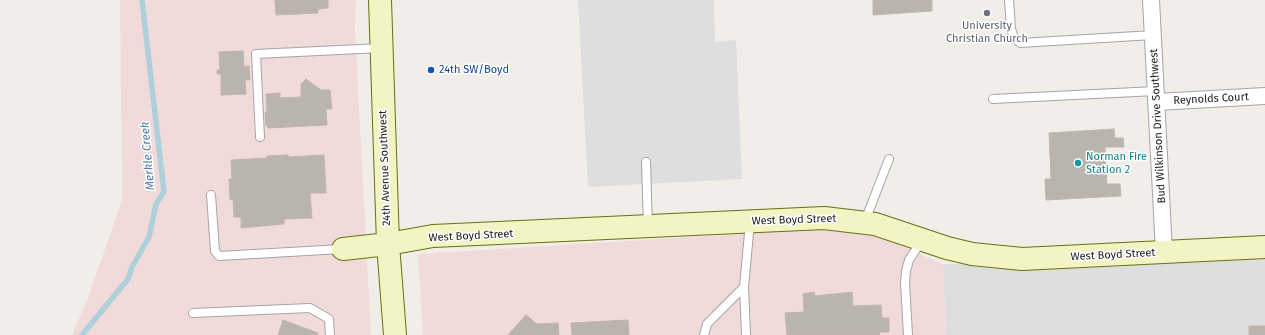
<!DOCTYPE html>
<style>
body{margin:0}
canvas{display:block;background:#f1eee9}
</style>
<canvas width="1265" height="335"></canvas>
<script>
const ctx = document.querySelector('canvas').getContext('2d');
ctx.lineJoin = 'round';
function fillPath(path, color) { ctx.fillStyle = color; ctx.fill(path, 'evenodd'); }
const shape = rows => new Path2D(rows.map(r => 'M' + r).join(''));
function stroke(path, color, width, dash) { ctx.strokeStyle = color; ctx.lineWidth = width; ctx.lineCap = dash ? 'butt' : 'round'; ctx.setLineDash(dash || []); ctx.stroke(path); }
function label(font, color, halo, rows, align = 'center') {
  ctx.font = font + ' "Fira Sans",sans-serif'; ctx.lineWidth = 3; ctx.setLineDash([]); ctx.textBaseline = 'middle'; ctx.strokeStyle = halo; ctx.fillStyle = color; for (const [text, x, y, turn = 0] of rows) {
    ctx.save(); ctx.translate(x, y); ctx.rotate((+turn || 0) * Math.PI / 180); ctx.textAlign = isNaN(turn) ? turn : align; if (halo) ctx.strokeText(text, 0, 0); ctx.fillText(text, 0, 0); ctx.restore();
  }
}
fillPath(shape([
 [578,0,714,0,715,42,736,40,742,179,588,187],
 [1265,254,1265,335,946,335,943,264,1042,266]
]), '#dfdede');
fillPath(shape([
 [120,0,356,0,355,31,371,335,72,335,88,298,122,200],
 [820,229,863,233,901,246,943,264,946,335,423,335,418,254]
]), '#f0dbda');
stroke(shape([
 [82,335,128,279,132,267,149,237,156,204,164,192,142,0]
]), '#add0da', 5.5);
const building = shape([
 [275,0,328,0,328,8,318,9,318,13,276,15,275,0],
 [873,0,932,0,932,11,873,15,873,0],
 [243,51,244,66,249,66,250,80,245,80,246,94,221,95,221,74,217,74,217,70,220,70,219,52,243,51],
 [306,79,321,90,330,90,332,109,326,109,327,125,268,128,268,126,266,126,265,112,267,112,266,94,280,93,280,98,301,97,301,84,306,79],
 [1114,129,1115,138,1123,138,1124,147,1105,147,1107,184,1120,184,1121,196,1046,200,1045,179,1051,179,1049,133,1114,129],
 [288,155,288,157,324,155,326,193,310,193,312,218,284,219,284,224,241,228,241,217,234,217,233,199,230,200,229,179,232,179,231,160,267,158,267,156,288,155],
 [814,292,815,296,852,292,853,306,881,305,882,318,889,318,889,332,879,332,880,335,787,335,785,313,804,312,803,294,814,292],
 [526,315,537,324,558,323,559,335,508,335,526,315],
 [283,320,318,333,317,335,278,335,283,320],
 [628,320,629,335,572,335,571,323,628,320],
 [1249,326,1265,326,1265,335,1249,335,1249,326]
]);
fillPath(building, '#bab4ae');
stroke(building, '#c1b6ac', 1);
const lane = shape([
 [1009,0,1011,29,1014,38,1020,43,1153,35],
 [993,99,1156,91],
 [260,137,256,54,381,48],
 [646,162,648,226],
 [211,195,215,251,219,256,342,249],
 [865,221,889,159],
 [193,313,310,308,329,319,330,335],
 [704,335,707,324,744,287],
 [746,335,744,287,750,222],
 [908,335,905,283,906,271,909,260,922,240]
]);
const street = shape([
 [1151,0,1164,252],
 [1157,102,1265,96]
]);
const secondary = shape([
 [380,0,388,244,395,335],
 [343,249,388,244,433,236,824,218,875,224,947,248,972,254,1022,259,1265,247]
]);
stroke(lane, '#a5a5a5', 10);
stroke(street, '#a5a5a5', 18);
stroke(secondary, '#67720e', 24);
stroke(lane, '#fff', 8);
stroke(street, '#fff', 16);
stroke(secondary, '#f2f5c3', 22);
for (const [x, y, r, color] of [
 [987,13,4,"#6b7280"],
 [431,70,4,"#1a4fb4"],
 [1078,163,4,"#0f9aa8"]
]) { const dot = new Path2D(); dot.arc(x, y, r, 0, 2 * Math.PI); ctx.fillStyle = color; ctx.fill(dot); stroke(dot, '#fff', 1.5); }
label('11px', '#5b616d', '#fff', [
 ["University",987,26],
 ["Christian Church",987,39]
]);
label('11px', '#164399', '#fff', [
 ["24th SW/Boyd",439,70]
], 'left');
label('11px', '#212121', '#fff', [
 ["Reynolds Court",1211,99,-3],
 ["Bud Wilkinson Drive Southwest",1158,126,-93],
 ["24th Avenue Southwest",385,168,-92],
 ["West Boyd Street",794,220,-2],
 ["West Boyd Street",471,236,-3],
 ["West Boyd Street",1113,255,-3]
]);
label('11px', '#0d838f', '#fff', [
 ["Norman Fire",1086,157],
 ["Station 2",1086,170]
], 'left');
label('italic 12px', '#517aa2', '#fff', [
 ["Merkle Creek",148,156,-95]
]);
</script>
